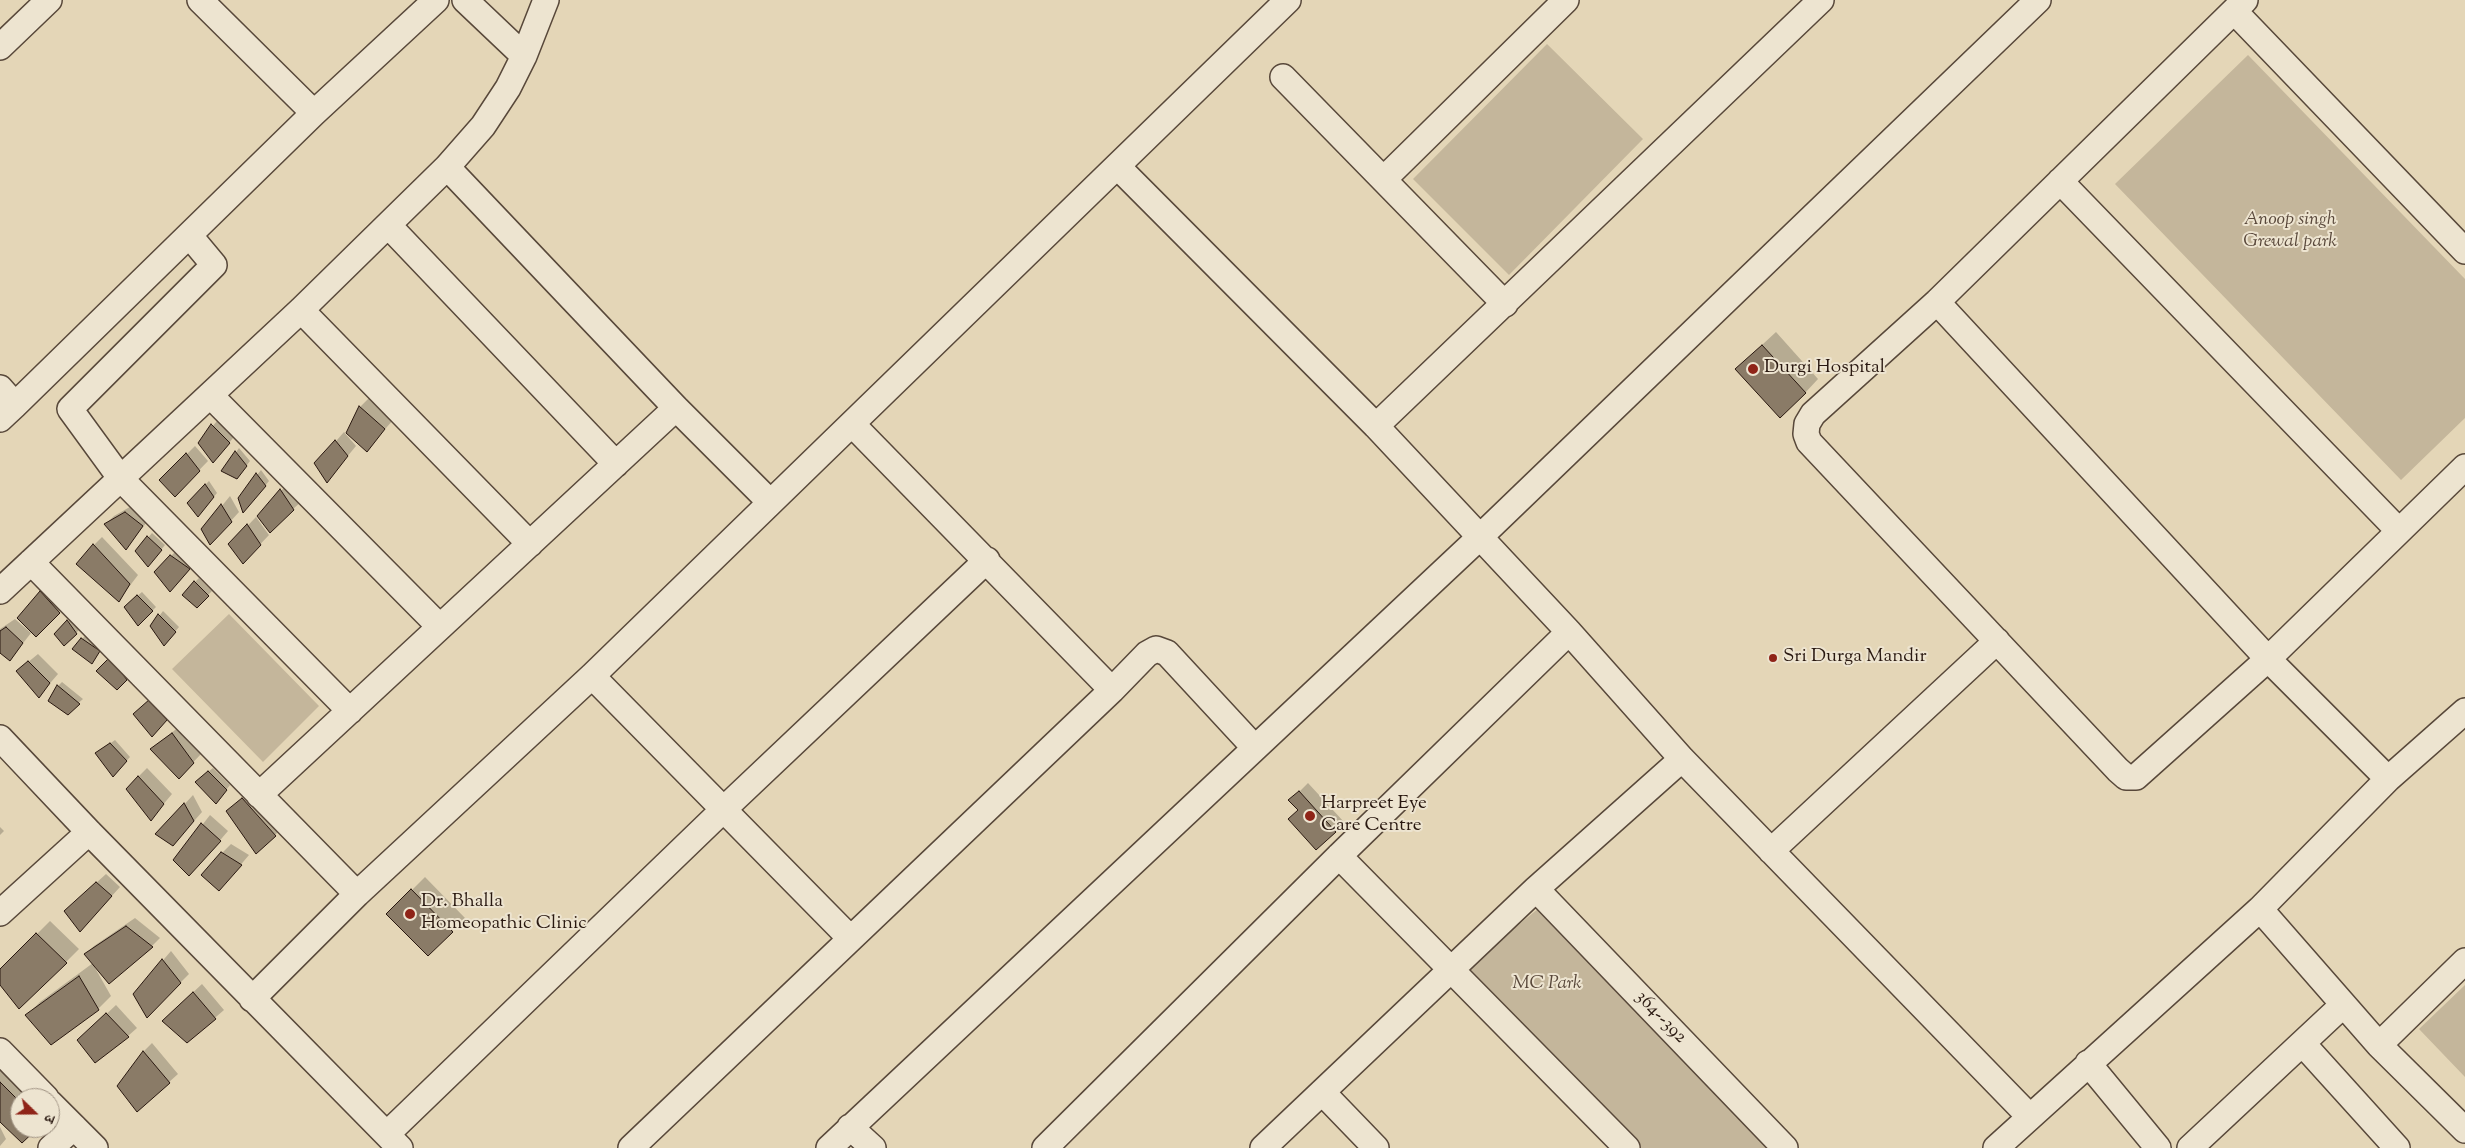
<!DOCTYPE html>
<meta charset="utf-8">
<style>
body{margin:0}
#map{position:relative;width:2465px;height:1148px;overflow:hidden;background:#e4d6b7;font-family:"Sorts Mill Goudy","Noto Serif Devanagari",serif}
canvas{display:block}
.north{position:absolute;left:10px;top:1088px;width:50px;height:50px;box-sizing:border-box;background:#ede4d0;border:1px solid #9f9283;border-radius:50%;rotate:112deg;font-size:14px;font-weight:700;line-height:20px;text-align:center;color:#291810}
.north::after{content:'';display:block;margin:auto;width:18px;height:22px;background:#8f2418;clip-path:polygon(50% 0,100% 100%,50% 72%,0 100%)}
</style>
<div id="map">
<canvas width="2465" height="1148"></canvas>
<div class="north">उ</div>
</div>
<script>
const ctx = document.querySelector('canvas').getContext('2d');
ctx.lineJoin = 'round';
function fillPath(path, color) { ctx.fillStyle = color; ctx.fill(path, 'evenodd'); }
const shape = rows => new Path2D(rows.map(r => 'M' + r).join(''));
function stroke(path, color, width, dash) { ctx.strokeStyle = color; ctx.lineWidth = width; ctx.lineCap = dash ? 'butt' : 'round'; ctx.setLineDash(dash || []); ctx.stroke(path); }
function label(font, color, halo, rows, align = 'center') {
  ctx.font = font + ' "Sorts Mill Goudy",serif'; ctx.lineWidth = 4; ctx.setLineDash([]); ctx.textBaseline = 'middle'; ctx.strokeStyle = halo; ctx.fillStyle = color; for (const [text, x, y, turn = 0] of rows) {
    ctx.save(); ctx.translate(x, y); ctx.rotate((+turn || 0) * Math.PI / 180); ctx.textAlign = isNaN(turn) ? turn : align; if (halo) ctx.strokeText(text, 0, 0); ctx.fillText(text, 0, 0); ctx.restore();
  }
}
fillPath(shape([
 [1547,44,1643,139,1509,275,1413,179],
 [2248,55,2465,279,2465,418,2401,480,2115,184],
 [229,614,319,706,263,762,172,669],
 [1539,908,1769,1148,1640,1148,1465,969],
 [2465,985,2465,1077,2419,1029]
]), '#c4b69b');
fillPath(shape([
 [1776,332,1818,379,1805,393,1750,356],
 [369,398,393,420,367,450,348,433,360,407],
 [221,416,237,433,221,453,199,443],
 [344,432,356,446,327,481,316,464],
 [195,446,208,461,175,495,161,480],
 [239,448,250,461,240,474,223,471],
 [261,470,269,481,247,508,239,498],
 [209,481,217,493,202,511,188,503],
 [289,482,302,501,293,509,259,516],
 [230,496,239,512,219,534,203,529],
 [135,504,151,517,126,548,106,524,114,516],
 [256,517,269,535,251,554,230,544],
 [152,533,165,545,152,561,137,551],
 [102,537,138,575,119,600,94,545],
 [180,547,198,560,179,582,155,572],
 [199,578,212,591,197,606,195,582],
 [49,583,67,603,36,635,19,618],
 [142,592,156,607,139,624,129,603],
 [163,611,179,627,168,640,152,626],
 [72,617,80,629,64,645,55,634],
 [15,619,31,633,10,660,0,651,0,629],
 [86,635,103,647,92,662,82,639],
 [38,654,58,674,39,696,27,663],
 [62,682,83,699,67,713,58,686],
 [181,725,202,753,179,777,152,749],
 [115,740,130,757,117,771,97,753],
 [147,768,172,794,151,819,138,777],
 [213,768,230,785,219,799,200,778],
 [1308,783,1344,822,1316,848,1299,810,1299,792],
 [252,791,283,827,275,835,228,811],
 [193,795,202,812,173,845,157,834],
 [210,815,228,831,198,866,175,860],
 [0,827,4,831,0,835],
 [231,844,249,855,227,881,222,853],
 [106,874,120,887,88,922,74,903],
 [425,877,465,918,428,955,388,914],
 [135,918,160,938,152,946,94,966,111,996,98,1009,27,1015,40,1002,93,963,86,954,94,946],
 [50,921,79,949,66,962,0,983,0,971],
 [171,951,189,974,147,1016,134,994],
 [202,984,224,1010,187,1042,172,1012],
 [116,1005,137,1028,128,1036,79,1040],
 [152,1043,178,1074,138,1110,143,1052],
 [0,1064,41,1098,20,1098,20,1128,36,1128,22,1141,0,1121],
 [0,1127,6,1139,0,1146]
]), '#0003');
const building = shape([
 [1762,345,1806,393,1780,418,1735,369,1762,345],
 [359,406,385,429,367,452,346,433,359,406],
 [211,424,230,443,213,463,198,443,211,424],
 [335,440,348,456,327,483,314,463,335,440],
 [235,451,247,466,237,479,221,471,235,451],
 [186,453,200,471,175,497,159,480,186,453],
 [256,473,266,486,243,513,238,498,256,473],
 [205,484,214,497,198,517,187,503,205,484],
 [280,489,294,510,270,533,257,516,280,489],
 [221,504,232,522,210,545,201,529,221,504],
 [125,512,143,526,126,550,104,524,125,512],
 [247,524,261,545,243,564,228,544,247,524],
 [147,536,162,550,148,567,135,551,147,536],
 [93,544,130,584,119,602,76,564,93,544],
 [170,555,190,569,170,592,154,572,170,555],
 [194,581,209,596,197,608,182,595,194,581],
 [40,591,60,613,36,637,17,618,40,591],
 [137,595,153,611,138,626,124,607,137,595],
 [158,614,176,632,164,646,150,626,158,614],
 [67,620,77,634,64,646,54,634,67,620],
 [6,627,23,643,10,661,0,653,0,631,6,627],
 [81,638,100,651,92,664,72,649,81,638],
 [110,657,127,680,117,690,96,671,110,657],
 [28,661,50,683,39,698,16,671,28,661],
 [57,685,80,704,68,715,48,701,57,685],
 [150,699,167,720,152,737,133,714,150,699],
 [172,733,194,763,179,779,150,749,172,733],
 [110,743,127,761,113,777,95,753,110,743],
 [208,771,227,790,216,804,195,782,208,771],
 [138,776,164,804,151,821,126,789,138,776],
 [1299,791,1336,832,1316,850,1288,819,1298,810,1288,800,1299,791],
 [242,798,276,836,256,854,226,811,242,798],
 [184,803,194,821,173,846,155,834,184,803],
 [201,823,221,841,189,876,173,860,201,823],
 [221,852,242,865,219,891,201,875,221,852],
 [96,882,112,896,80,932,64,911,96,882],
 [411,889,453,932,428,956,386,914,411,889],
 [126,926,153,947,109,984,84,954,126,926],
 [36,933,67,963,19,1009,0,985,0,969,36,933],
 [162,959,181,983,147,1018,133,994,162,959],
 [79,976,99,1010,51,1045,25,1015,79,976],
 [193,992,216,1019,187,1043,162,1021,193,992],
 [106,1013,129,1037,95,1063,77,1040,106,1013],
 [143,1051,170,1083,137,1112,117,1086,143,1051],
 [0,1082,20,1102,20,1128,38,1128,22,1143,0,1122,0,1082]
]);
fillPath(building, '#8a7b67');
stroke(building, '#291810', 1);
const minor = shape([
 [200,0,314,113],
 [465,0,524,56],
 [2234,11,2465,251],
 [0,47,49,0],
 [1283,77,1505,304],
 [447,167,676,408,770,502],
 [1118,167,1376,426,1569,632,1682,759,2030,1117],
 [1384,179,1566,0],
 [2060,181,2399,531],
 [388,225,616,464],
 [189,235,214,265,70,409,121,479,350,711],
 [1937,302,2268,659,2136,777,2126,777,2118,770,1809,442,1806,434,1807,424,1813,414,1937,302,2245,0],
 [301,310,530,544],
 [0,388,15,405,314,113,436,0],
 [210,395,440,627],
 [0,419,15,405],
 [852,424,1112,690],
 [1376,426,1821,0],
 [31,562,357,894],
 [0,591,301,310,447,167,483,126,508,88,524,56,546,0],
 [592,676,850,938],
 [0,738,89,832,400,1148],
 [2388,779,2465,711],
 [259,795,676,408],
 [1771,851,1997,641],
 [1339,856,1627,1148],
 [1536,889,1785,1148],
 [2260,909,2379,1045,2465,1130],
 [0,913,89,832],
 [252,999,357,894,592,676,1288,0],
 [2303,1044,2397,1148],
 [2379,1045,2465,961],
 [0,1051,46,1098],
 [2088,1063,2158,1148],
 [1322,1092,1376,1148],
 [50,1103,95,1148],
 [850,1127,873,1148],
 [387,1134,724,809,987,560],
 [51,1148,74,1127],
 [631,1148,1112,690,1147,654,1156,649,1167,653,1254,747],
 [829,1148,1480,537,2038,0],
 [1045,1148,1339,856,1569,632],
 [1263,1148,1536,889,1682,759],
 [1996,1148,2260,909,2388,779,2268,659,2465,467],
 [2190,1148,2343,1005]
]);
stroke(minor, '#58483a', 28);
stroke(minor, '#ede4d0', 25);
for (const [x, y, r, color] of [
 [1753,369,6,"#8f2418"],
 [1773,658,5,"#8f2418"],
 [1310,816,6,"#8f2418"],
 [410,914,6,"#8f2418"]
]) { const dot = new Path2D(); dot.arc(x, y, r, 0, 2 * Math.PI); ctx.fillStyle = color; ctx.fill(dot); stroke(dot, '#ede4d0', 2); }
label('italic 19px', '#58473a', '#ede4d0', [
 ["Anoop singh",2290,221],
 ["Grewal park",2290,243],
 ["MC Park",1547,985]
]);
label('19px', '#291810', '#ede4d0', [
 ["Durgi Hospital",1764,369],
 ["Sri Durga Mandir",1783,658],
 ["Harpreet Eye",1321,805],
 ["Care Centre",1321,827],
 ["Dr. Bhalla",421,903],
 ["Homeopathic Clinic",421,925]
], 'left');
label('19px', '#291810', '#ede4d0', [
 ["364--392",1660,1018,46]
]);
</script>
